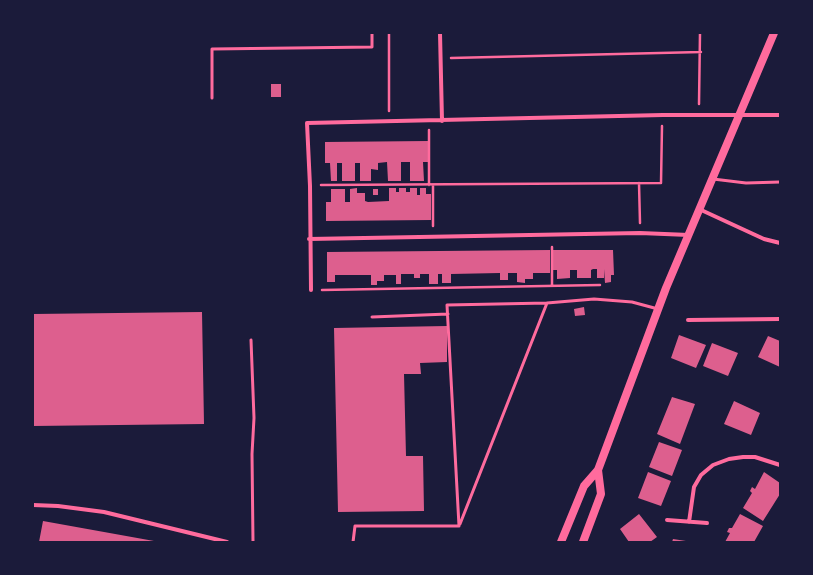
<!DOCTYPE html>
<style>
body{margin:0}
#map{position:relative;width:813px;height:575px;overflow:hidden;background:#1b1b3a;font-family:Cabin,sans-serif}
canvas{display:block}
.frame{position:absolute;inset:0;border:34px solid #1b1b3a;pointer-events:none}
</style>
<div id="map">
<canvas width="813" height="575"></canvas>
<div class="frame"></div>
</div>
<script>
const ctx = document.querySelector('canvas').getContext('2d');
ctx.lineJoin = 'round';
function fillPath(path, color) { ctx.fillStyle = color; ctx.fill(path, 'evenodd'); }
const shape = rows => new Path2D(rows.map(r => 'M' + r).join(''));
function stroke(path, color, width, dash) { ctx.strokeStyle = color; ctx.lineWidth = width; ctx.lineCap = dash ? 'butt' : 'round'; ctx.setLineDash(dash || []); ctx.stroke(path); }
fillPath(shape([
 [271,84,281,84,281,97,271,97],
 [428,141,428,162,423,162,424,181,410,181,410,162,401,162,401,181,388,181,387,162,378,163,378,170,371,169,371,181,360,181,360,163,355,163,355,181,342,181,342,163,337,163,337,181,331,181,330,163,325,163,325,142],
 [357,188,357,193,365,193,365,201,368,202,389,201,389,188,396,188,396,192,399,192,399,188,406,188,406,192,410,192,410,188,417,188,417,195,420,195,420,188,426,188,426,194,431,194,431,220,326,221,326,202,331,202,331,189,345,189,345,202,350,202,350,189],
 [373,189,378,189,378,195,373,195],
 [550,250,550,273,533,273,533,279,525,279,525,283,517,282,517,273,508,273,508,280,500,280,500,273,451,274,451,283,442,283,442,274,438,274,438,284,429,284,429,274,420,274,420,278,414,278,414,274,401,274,401,284,396,284,396,275,384,275,384,281,377,281,377,285,371,285,371,275,335,275,335,282,327,282,327,252],
 [553,250,613,250,614,275,611,275,611,282,605,283,604,269,604,278,597,278,597,269,593,269,591,270,591,278,577,278,577,270,570,270,570,278,557,279,557,270,553,270],
 [584,307,585,315,575,316,574,309],
 [202,312,204,424,33,426,33,314],
 [447,326,447,362,420,363,421,374,404,374,406,456,423,456,424,511,338,512,334,328],
 [679,335,706,345,696,368,671,358],
 [768,336,780,341,780,367,758,357],
 [712,343,738,353,728,376,703,366],
 [672,397,695,404,680,444,657,434],
 [734,401,760,413,751,435,724,424],
 [659,442,682,450,672,476,649,467],
 [648,472,671,481,661,506,638,498],
 [764,472,780,483,780,494,763,521,743,508,752,493,750,491,752,487,755,489],
 [639,514,657,537,650,542,629,542,620,529],
 [740,514,763,526,754,542,725,542,730,533,727,532,729,528,732,528],
 [43,521,154,541,154,542,39,542],
 [673,539,686,541,686,542,672,542]
]), '#dd5f8e');
stroke(shape([
 [451,58,701,52],
 [699,104,700,33],
 [389,111,389,33],
 [429,130,429,185],
 [639,183,640,223],
 [321,185,661,183,662,126],
 [433,226,433,185],
 [552,247,552,286],
 [322,290,600,285]
]), '#ff6b9d', 2.5);
stroke(shape([
 [212,98,212,49,372,47,372,33],
 [713,179,746,183,780,182],
 [372,317,448,314],
 [251,340,254,418,252,454,253,542],
 [460,524,547,303],
 [353,542,355,526,459,526,447,305,547,303,594,299,632,302,658,309]
]), '#ff6b9d', 3);
stroke(shape([
 [440,33,442,121],
 [699,209,764,239,780,243],
 [309,239,640,233,689,235],
 [311,290,310,186,307,123,663,115,780,115],
 [688,320,780,319],
 [33,505,58,506,104,512,227,542],
 [667,520,707,523],
 [689,522,694,487,701,475,713,465,729,459,743,457,755,457,780,465]
]), '#ff6b9d', 4);
stroke(shape([
 [561,542,584,486,598,470,666,288,774,33],
 [583,542,601,494,598,470]
]), '#ff6b9d', 8);
</script>
